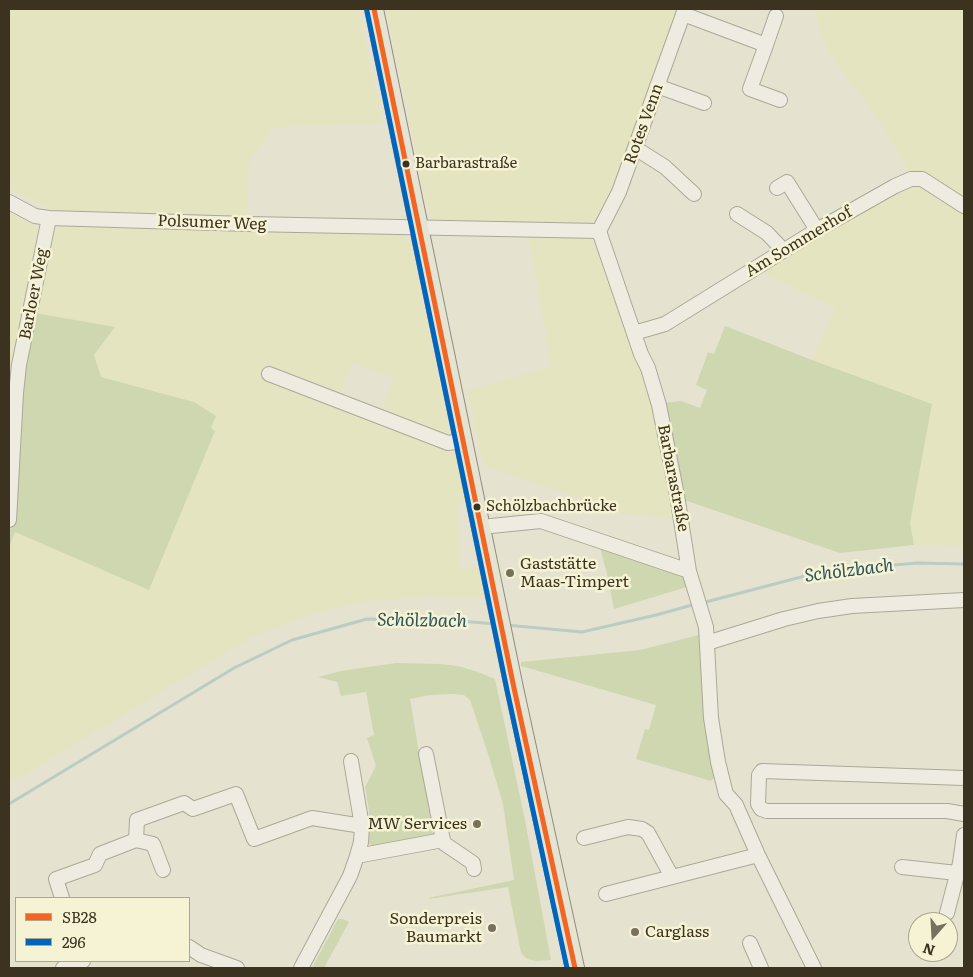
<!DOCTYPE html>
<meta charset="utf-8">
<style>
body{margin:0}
#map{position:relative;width:973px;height:977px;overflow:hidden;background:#e5e3cf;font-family:Literata,serif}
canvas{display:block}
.frame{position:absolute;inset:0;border:10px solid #3b321f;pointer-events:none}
.legend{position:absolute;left:15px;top:897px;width:175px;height:65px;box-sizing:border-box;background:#f6f3d5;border:1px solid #aba68c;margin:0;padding:6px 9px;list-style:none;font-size:15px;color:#3b321f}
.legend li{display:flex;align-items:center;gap:10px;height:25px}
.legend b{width:25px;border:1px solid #aba68c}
.north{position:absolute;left:908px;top:912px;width:50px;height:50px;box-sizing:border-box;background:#f6f3d5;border:1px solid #aba68c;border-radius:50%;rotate:199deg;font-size:14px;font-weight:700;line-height:20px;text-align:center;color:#3b321f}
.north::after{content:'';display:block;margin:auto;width:18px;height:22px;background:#76705d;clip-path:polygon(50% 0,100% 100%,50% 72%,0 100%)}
</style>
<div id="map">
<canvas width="973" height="977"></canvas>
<div class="frame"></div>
<ul class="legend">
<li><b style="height:6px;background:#f26522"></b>SB28</li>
<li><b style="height:6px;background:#0065bd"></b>296</li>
</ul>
<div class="north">N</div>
</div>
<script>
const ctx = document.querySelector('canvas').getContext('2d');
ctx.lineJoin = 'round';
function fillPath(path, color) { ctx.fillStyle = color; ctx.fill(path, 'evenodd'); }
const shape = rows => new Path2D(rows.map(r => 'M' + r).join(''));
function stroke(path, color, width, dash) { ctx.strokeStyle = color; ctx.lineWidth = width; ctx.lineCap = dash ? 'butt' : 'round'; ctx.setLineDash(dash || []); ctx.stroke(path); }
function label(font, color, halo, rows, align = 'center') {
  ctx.font = font + ' Literata,serif'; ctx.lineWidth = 5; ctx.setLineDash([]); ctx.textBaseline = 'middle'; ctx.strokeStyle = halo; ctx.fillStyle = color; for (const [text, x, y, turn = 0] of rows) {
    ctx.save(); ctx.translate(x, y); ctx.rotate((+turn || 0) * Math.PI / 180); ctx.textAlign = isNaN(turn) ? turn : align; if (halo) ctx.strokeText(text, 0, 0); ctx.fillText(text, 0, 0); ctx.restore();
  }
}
fillPath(shape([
 [9,9,358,9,383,123,275,127,249,160,248,217,55,212,9,189],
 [386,9,680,9,605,209,600,217,588,223,577,225,432,220,430,218],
 [815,9,964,9,964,546,914,545,910,523,932,404,812,360,835,308,764,273,776,264,776,262,911,181,906,165,875,114,834,61,821,33],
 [9,212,38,227,10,392,9,392],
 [54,227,403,235,410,242,414,259,450,433,437,436,380,414,394,378,352,362,338,398,455,454,466,500,458,505,459,569,479,568,485,598,428,596,353,603,305,616,250,638,9,784,9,548,15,532,149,590,215,432,211,428,194,402,101,377,94,355,115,328,35,313],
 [529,237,586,238,595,242,636,355,645,369,676,518,627,514,483,465,467,390,551,367]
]), '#e4e4c0');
fillPath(shape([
 [35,313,115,327,94,355,101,377,194,402,216,416,211,428,215,431,149,590,15,532,9,548,9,535,14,514,23,370],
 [725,326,812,360,932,404,910,523,914,545,840,553,684,500,663,403,681,401,700,408,707,390,696,385,708,352,714,354],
 [599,544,685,573,690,586,614,609,607,574],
 [699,635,704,717,715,777,711,781,636,759,645,729,649,730,656,705,521,666,521,662,640,650],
 [396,663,440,664,458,666,478,672,495,679,525,820,551,960,536,961,527,959,521,953,508,887,429,899,428,898,514,880,503,804,489,757,470,700,464,695,452,694,430,695,410,699,433,834,374,847,368,843,369,811,365,787,376,766,367,738,374,735,366,692,341,696,337,682,318,677,341,671],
 [338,919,343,919,349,922,324,968,312,968]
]), '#cfd7b1');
stroke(shape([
 [702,603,824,571,917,563,964,564],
 [506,625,582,632,656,615,696,604],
 [9,804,234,668,292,640,367,619,450,620,495,624]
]), '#baccc4', 3);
const minor = shape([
 [683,14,766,45,750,89,780,100],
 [766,45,776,16],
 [657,86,704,103],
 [635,148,665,167,694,194],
 [777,188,787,182,817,230],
 [9,202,35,216,49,218,248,224,599,231],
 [737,214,767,233,783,250],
 [599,231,641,354,648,368,659,405,677,495,689,571,706,627,711,718,718,762,726,794,736,805,758,855,814,968],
 [599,231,619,192,685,9],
 [634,333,665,324,817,230,895,186,911,179,922,179,964,206],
 [269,374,448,443,463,441],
 [9,520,16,393,19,365,49,218],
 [481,527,541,521,689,571],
 [707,643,784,619,818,611,852,606,964,600],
 [964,778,762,771,759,775,758,804,761,809,767,811,947,811,964,814],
 [584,838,628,827,642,829,648,833,672,877],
 [136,840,153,844,163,870],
 [443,840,445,844,473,863,474,869],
 [357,856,443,840,426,754],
 [960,863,964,835],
 [902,867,957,873],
 [606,894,758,855],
 [62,898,56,879,95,865,100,854,136,840,137,820,184,803,193,809,236,794,254,839,312,818,362,826],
 [947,913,960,863,964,866],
 [750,943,761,968],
 [189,947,201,955,237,968],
 [63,968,83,961],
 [301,968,350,876,357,856,361,842,362,826,351,761]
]);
const major = shape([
 [374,9,514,688,575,968]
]);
stroke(minor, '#aba898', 16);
stroke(major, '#908d7f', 20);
stroke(minor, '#eeece0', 14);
stroke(major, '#e5e3d2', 18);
stroke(shape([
 [374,9,514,688,575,968]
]), '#f26522', 5);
stroke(shape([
 [367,11,507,690,567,968]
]), '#0065bd', 5);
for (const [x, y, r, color] of [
 [406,164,4.5,"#3b321f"],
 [477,507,4.5,"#3b321f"],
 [510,573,5,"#76705d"],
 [477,824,5,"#76705d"],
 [492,928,5,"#76705d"],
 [635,932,5,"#76705d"]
]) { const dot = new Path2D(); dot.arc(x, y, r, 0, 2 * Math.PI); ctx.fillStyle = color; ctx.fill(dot); stroke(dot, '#f6f3d5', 2); }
label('15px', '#3b321f', '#f6f3d5', [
 ["Barbarastraße",415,164],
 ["Schölzbachbrücke",486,507]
], 'left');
label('16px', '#3b321f', '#f6f3d5', [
 ["Rotes Venn",644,124,-70],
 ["Polsumer Weg",212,223,2],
 ["Am Sommerhof",799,242,-31],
 ["Barloer Weg",34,294,-79],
 ["Barbarastraße",673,478,79]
]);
label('16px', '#3b321f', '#f6f3d5', [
 ["Gaststätte",520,564],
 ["Maas-Timpert",520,582],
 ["MW Services",467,824,"right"],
 ["Sonderpreis",482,919,"right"],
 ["Baumarkt",482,937,"right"],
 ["Carglass",645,932]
], 'left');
label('italic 18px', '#2e545b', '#f6f3d5', [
 ["Schölzbach",849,571,-7],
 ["Schölzbach",422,621,1]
]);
</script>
